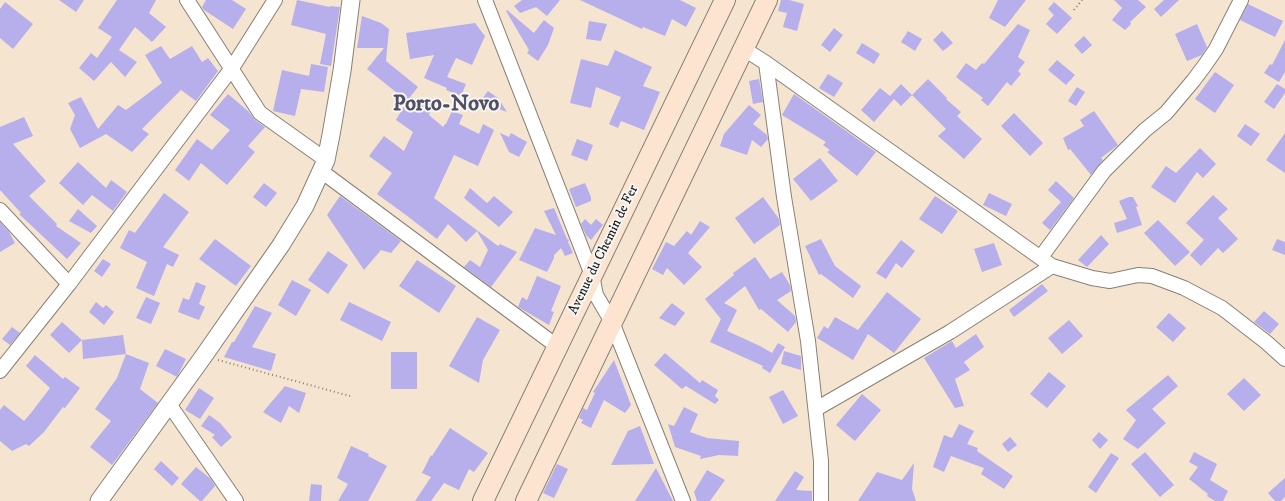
<!DOCTYPE html>
<style>
body{margin:0}
canvas{display:block;background:#f4e4d0}
</style>
<canvas width="1285" height="501"></canvas>
<script>
const ctx = document.querySelector('canvas').getContext('2d');
ctx.lineJoin = 'round';
function fillPath(path, color) { ctx.fillStyle = color; ctx.fill(path, 'evenodd'); }
const shape = rows => new Path2D(rows.map(r => 'M' + r).join(''));
function stroke(path, color, width, dash) { ctx.strokeStyle = color; ctx.lineWidth = width; ctx.lineCap = dash ? 'butt' : 'round'; ctx.setLineDash(dash || []); ctx.stroke(path); }
function label(font, color, halo, rows, align = 'center') {
  ctx.font = font + ' "IM FELL DW Pica",serif'; ctx.lineWidth = 4; ctx.setLineDash([]); ctx.textBaseline = 'middle'; ctx.strokeStyle = halo; ctx.fillStyle = color; for (const [text, x, y, turn = 0] of rows) {
    ctx.save(); ctx.translate(x, y); ctx.rotate((+turn || 0) * Math.PI / 180); ctx.textAlign = isNaN(turn) ? turn : align; if (halo) ctx.strokeText(text, 0, 0); ctx.fillText(text, 0, 0); ctx.restore();
  }
}
fillPath(shape([
 [59,0,84,0,76,12],
 [117,0,156,0,149,13,166,27,152,42,135,27,119,50,137,62,125,77,111,62,94,81,79,68,91,53,97,58,112,37,98,28],
 [206,0,232,0,246,9,233,29,204,10,202,7],
 [297,0,330,7,330,6,340,7,331,66,320,64,326,34,291,25],
 [522,0,560,0,547,16,536,7,520,13,514,6],
 [580,0,680,0,696,8,686,27,672,19,665,36,643,27,642,29],
 [781,0,789,0,804,4,797,31,783,27,787,13,778,11],
 [998,0,1026,0,1005,27,989,18],
 [1114,0,1138,0,1146,7,1130,22,1131,24,1125,30,1112,20,1122,8],
 [1164,0,1179,0,1161,17,1154,9],
 [5,2,33,24,13,49,0,38,0,9],
 [1054,2,1072,18,1057,34,1046,24,1054,15,1048,9],
 [1248,4,1283,21,1275,37,1240,20],
 [507,10,534,33,544,20,554,28,548,45,538,61,527,53,529,50,506,11],
 [362,16,381,23,389,29,386,61,418,87,410,97,432,104,429,115,443,127,445,124,446,124,452,111,463,115,459,124,479,134,483,124,494,130,478,166,454,155,434,198,498,246,500,244,517,252,491,287,464,267,470,260,480,267,488,250,477,231,466,242,448,224,437,239,406,215,377,194,392,173,369,156,384,136,404,151,413,132,396,120,407,101,367,69,384,48,357,48],
 [589,21,607,24,601,41,586,39],
 [475,23,485,36,472,65,456,58,447,77,466,84,461,96,446,90,447,88,424,78,434,55,410,59,406,33],
 [1018,24,1030,30,1018,57,1025,62,1018,71,1021,74,1011,86,1007,82,988,106,981,100,983,98,956,77,966,63,976,70,982,63,984,64],
 [1197,24,1207,47,1202,55,1187,61,1175,34],
 [834,28,843,35,830,52,821,45],
 [908,31,922,39,915,51,901,42],
 [942,31,953,43,943,51,933,40],
 [1084,36,1092,45,1082,54,1074,45],
 [1285,40,1285,72,1279,82,1264,73,1270,64,1272,65],
 [862,43,880,54,874,64,856,53],
 [161,46,170,59,192,46,202,62,208,58,218,71,196,101,181,90,142,129,149,134,132,152,106,134,80,148,70,129,75,115,68,103,81,97,98,129,118,105,126,110,162,83,145,55],
 [615,50,652,67,643,86,660,92,644,130,621,121,618,128,609,124,621,97,596,87,591,108,570,103,581,59,608,66],
 [1057,60,1075,75,1066,85,1048,70],
 [311,64,328,67,324,92,301,89,295,116,273,111,282,70,309,76],
 [1215,72,1234,85,1215,113,1195,99],
 [828,74,843,83,834,97,819,88],
 [759,79,763,102,753,104,749,81],
 [928,79,947,98,946,99,961,112,957,116,982,139,964,159,938,136,946,129,912,95],
 [901,84,912,95,901,106,894,99,874,122,861,110,880,88,890,96],
 [1277,84,1285,89,1285,93,1274,109,1264,102],
 [1077,87,1085,92,1076,106,1068,101],
 [488,91,498,98,507,112,480,102],
 [228,94,248,111,255,120,265,127,248,146,255,152,227,185,201,163,189,181,175,170,197,139,212,150,230,130,210,115],
 [794,94,876,152,857,176,827,152,830,150,823,145,826,142,782,115],
 [749,105,761,115,753,124,767,135,768,139,761,147,752,140,747,155,720,146,724,134],
 [1094,111,1118,145,1101,158,1103,160,1091,175,1070,149,1068,150,1063,138,1084,126,1080,120],
 [1014,113,1043,143,1030,156,1001,126],
 [24,117,33,136,13,144,46,181,29,196,57,224,56,226,81,243,67,259,19,214,21,213,0,190,0,127],
 [1245,124,1260,134,1251,146,1237,136],
 [500,133,509,137,511,133,527,142,519,157,509,152],
 [1285,133,1285,173,1266,160],
 [577,139,593,145,587,161,571,155],
 [1200,148,1216,164,1203,178,1197,172,1175,203,1151,187,1166,166,1176,173],
 [820,158,838,181,811,201,793,179],
 [78,162,106,188,111,180,127,192,113,211,92,195,83,205,59,183],
 [1056,181,1074,198,1050,230,1042,223,1061,202,1048,190],
 [264,183,277,193,266,207,253,197],
 [585,183,591,197,591,201,576,207,569,189],
 [470,188,487,203,494,196,513,212,499,227,464,198],
 [164,193,189,212,163,247,179,255,173,267,167,264,154,296,136,288,147,262,120,248,129,230,135,233],
 [989,193,1012,204,1006,216,983,205],
 [1213,195,1228,209,1218,218,1238,239,1223,253,1218,248,1201,266,1190,255,1204,240,1186,223],
 [340,196,401,241,391,253,381,250,364,270,327,215],
 [935,196,958,211,942,234,919,219],
 [763,197,779,219,780,225,754,244,735,218],
 [1129,197,1133,197,1138,206,1136,207,1142,225,1117,233,1114,223,1127,219,1119,201],
 [554,208,567,239,569,240,568,242,573,253,565,256,561,248,554,255,554,258,547,272,519,260,535,228,556,235,544,211],
 [78,209,97,226,91,233,69,221],
 [585,219,591,225,596,219,603,225,591,240,586,235,581,224],
 [1158,220,1190,252,1175,266,1144,233],
 [700,221,710,227,688,253,702,267,684,285,667,268,663,275,652,269,666,242,674,246,687,231,691,235],
 [0,222,9,232,15,243,0,252],
 [1101,235,1109,244,1087,267,1078,260],
 [215,239,251,266,236,286,199,259],
 [821,239,835,266,861,286,853,298,821,274,819,275,805,246],
 [1277,239,1285,242,1285,255,1272,250],
 [901,240,915,251,902,268,896,263,886,279,876,273],
 [994,243,1002,265,982,272,974,249],
 [328,251,348,265,328,294,308,280],
 [755,257,770,279,782,272,790,285,791,291,777,300,795,316,796,322,788,332,761,309,759,310,745,286,724,303,737,310,727,331,760,346,772,353,778,343,785,347,770,373,762,368,763,366,710,342,721,319,705,299,734,275,733,273],
 [103,259,111,264,102,277,94,271],
 [417,260,456,286,439,313,399,286],
 [537,276,561,286,551,311,554,312,549,325,518,307,522,297,527,300],
 [292,280,311,290,296,316,278,305],
 [196,282,206,286,199,304,205,307,199,320,178,312,183,298,189,300],
 [1042,284,1048,291,1014,317,1009,310],
 [887,292,921,319,894,353,868,334,853,360,817,338,824,326,828,329,835,317,858,330],
 [146,297,160,303,151,324,136,318],
 [96,302,103,308,106,305,114,312,104,325,89,312],
 [349,302,391,322,382,341,340,320],
 [672,303,685,313,675,326,659,318],
 [255,306,272,313,252,347,276,354,271,371,224,357,232,342,234,342],
 [1264,311,1279,324,1270,334,1254,322],
 [1169,313,1186,328,1173,342,1156,327],
 [477,317,500,330,483,360,479,383,449,366],
 [1069,320,1083,336,1062,354,1048,338],
 [62,322,82,340,69,353,50,335],
 [12,327,20,333,10,345,2,339],
 [976,334,984,347,964,362,970,370,955,379,964,406,955,408,924,358,952,341,956,348],
 [123,335,126,354,83,359,82,340],
 [165,349,186,359,177,377,156,366],
 [784,351,801,356,801,370,781,364],
 [391,352,417,352,417,389,391,389],
 [665,353,700,383,702,380,718,390,715,396,719,400,715,404,686,386,682,389,654,365],
 [126,354,149,363,140,389,158,403,112,465,90,447,111,421,95,409,117,378],
 [35,355,63,379,65,377,80,388,65,408,63,407,44,432,29,446,26,444,12,451,0,441,0,410,4,405,24,421,31,413,50,388,26,366],
 [614,360,631,405,625,413,604,400,591,428,581,423,583,420,579,418,583,408,587,410,595,393,593,392],
 [1049,372,1066,386,1047,408,1030,394],
 [1168,375,1178,386,1152,409,1166,423,1138,449,1123,439,1136,420,1126,410],
 [1244,378,1261,395,1244,411,1227,394],
 [285,386,306,393,299,413,289,406,281,423,263,412],
 [199,388,214,398,200,419,185,410],
 [783,390,798,416,783,424,769,397],
 [862,394,881,410,855,441,836,425],
 [684,407,698,414,690,432,707,438,739,441,738,456,719,455,700,459,701,456,675,447,668,424,674,426],
 [209,415,220,423,232,437,221,447,212,437,215,435,201,426],
 [959,424,974,431,967,444,978,448,977,451,1013,476,1004,489,981,474,984,468,951,456,944,472,933,467,944,435,952,438],
 [640,426,654,464,611,465,628,431],
 [450,428,488,453,474,472,469,469,459,490,444,483,431,501,415,501,431,477,422,473,431,455,432,456],
 [1099,432,1108,440,1100,449,1092,440],
 [1010,437,1017,445,1008,452,1002,444],
 [351,446,369,454,368,456,387,466,368,501,338,501,348,484,337,478],
 [1145,452,1174,485,1160,497,1131,464],
 [1194,452,1217,464,1210,480,1228,491,1223,501,1215,501,1207,496,1208,494,1189,479,1198,467,1189,462],
 [1111,453,1119,458,1096,493,1088,487],
 [161,461,179,478,172,486,154,469],
 [914,463,912,489,916,501,858,501,877,472,902,480],
 [557,464,568,469,554,498,543,493],
 [196,467,211,479,215,486,202,501,200,501,181,484],
 [656,468,673,501,635,501],
 [707,470,725,480,710,501,697,501,694,492],
 [795,471,804,477,796,490,812,491,812,501,775,501],
 [1285,478,1285,497,1281,501,1275,501,1268,493],
 [311,484,322,485,321,501,309,501]
]), '#b7afeb');
const minor = shape([
 [187,0,260,113,326,160],
 [485,0,592,275,596,295,612,322,683,501],
 [744,49,766,63,784,197,808,341,821,461,821,501],
 [766,63,1052,266,1092,278,1110,281,1138,275,1152,276,1184,288,1222,308,1266,342,1285,359],
 [321,171,558,347],
 [0,210,69,284],
 [1041,257,1104,171,1145,130,1166,113,1193,81,1205,65,1216,49,1241,0],
 [0,371,69,284,232,68,275,0],
 [169,404,236,501],
 [816,409,950,332,1052,266]
]);
const tertiary = shape([
 [99,501,203,357,281,245,305,206,326,160,331,135,342,71,351,0]
]);
const secondary = shape([
 [483,501,725,0],
 [526,501,767,0]
]);
stroke(minor, '#888076', 16);
stroke(tertiary, '#888076', 19);
stroke(secondary, '#888076', 22);
stroke(shape([
 [1074,10,1082,0],
 [218,360,350,396]
]), '#888076', 2, [1, 3]);
stroke(minor, '#fff', 14);
stroke(tertiary, '#fff', 17);
stroke(secondary, '#fde4d1', 20);
label('14px', '#1c1c1c', '#f6f6f2', [
 ["Avenue du Chemin de Fer",604,250,-64]
]);
label('bold 22px', '#524f64', '#f6f6f2', [
 ["Porto-Novo",446,105]
]);
</script>
